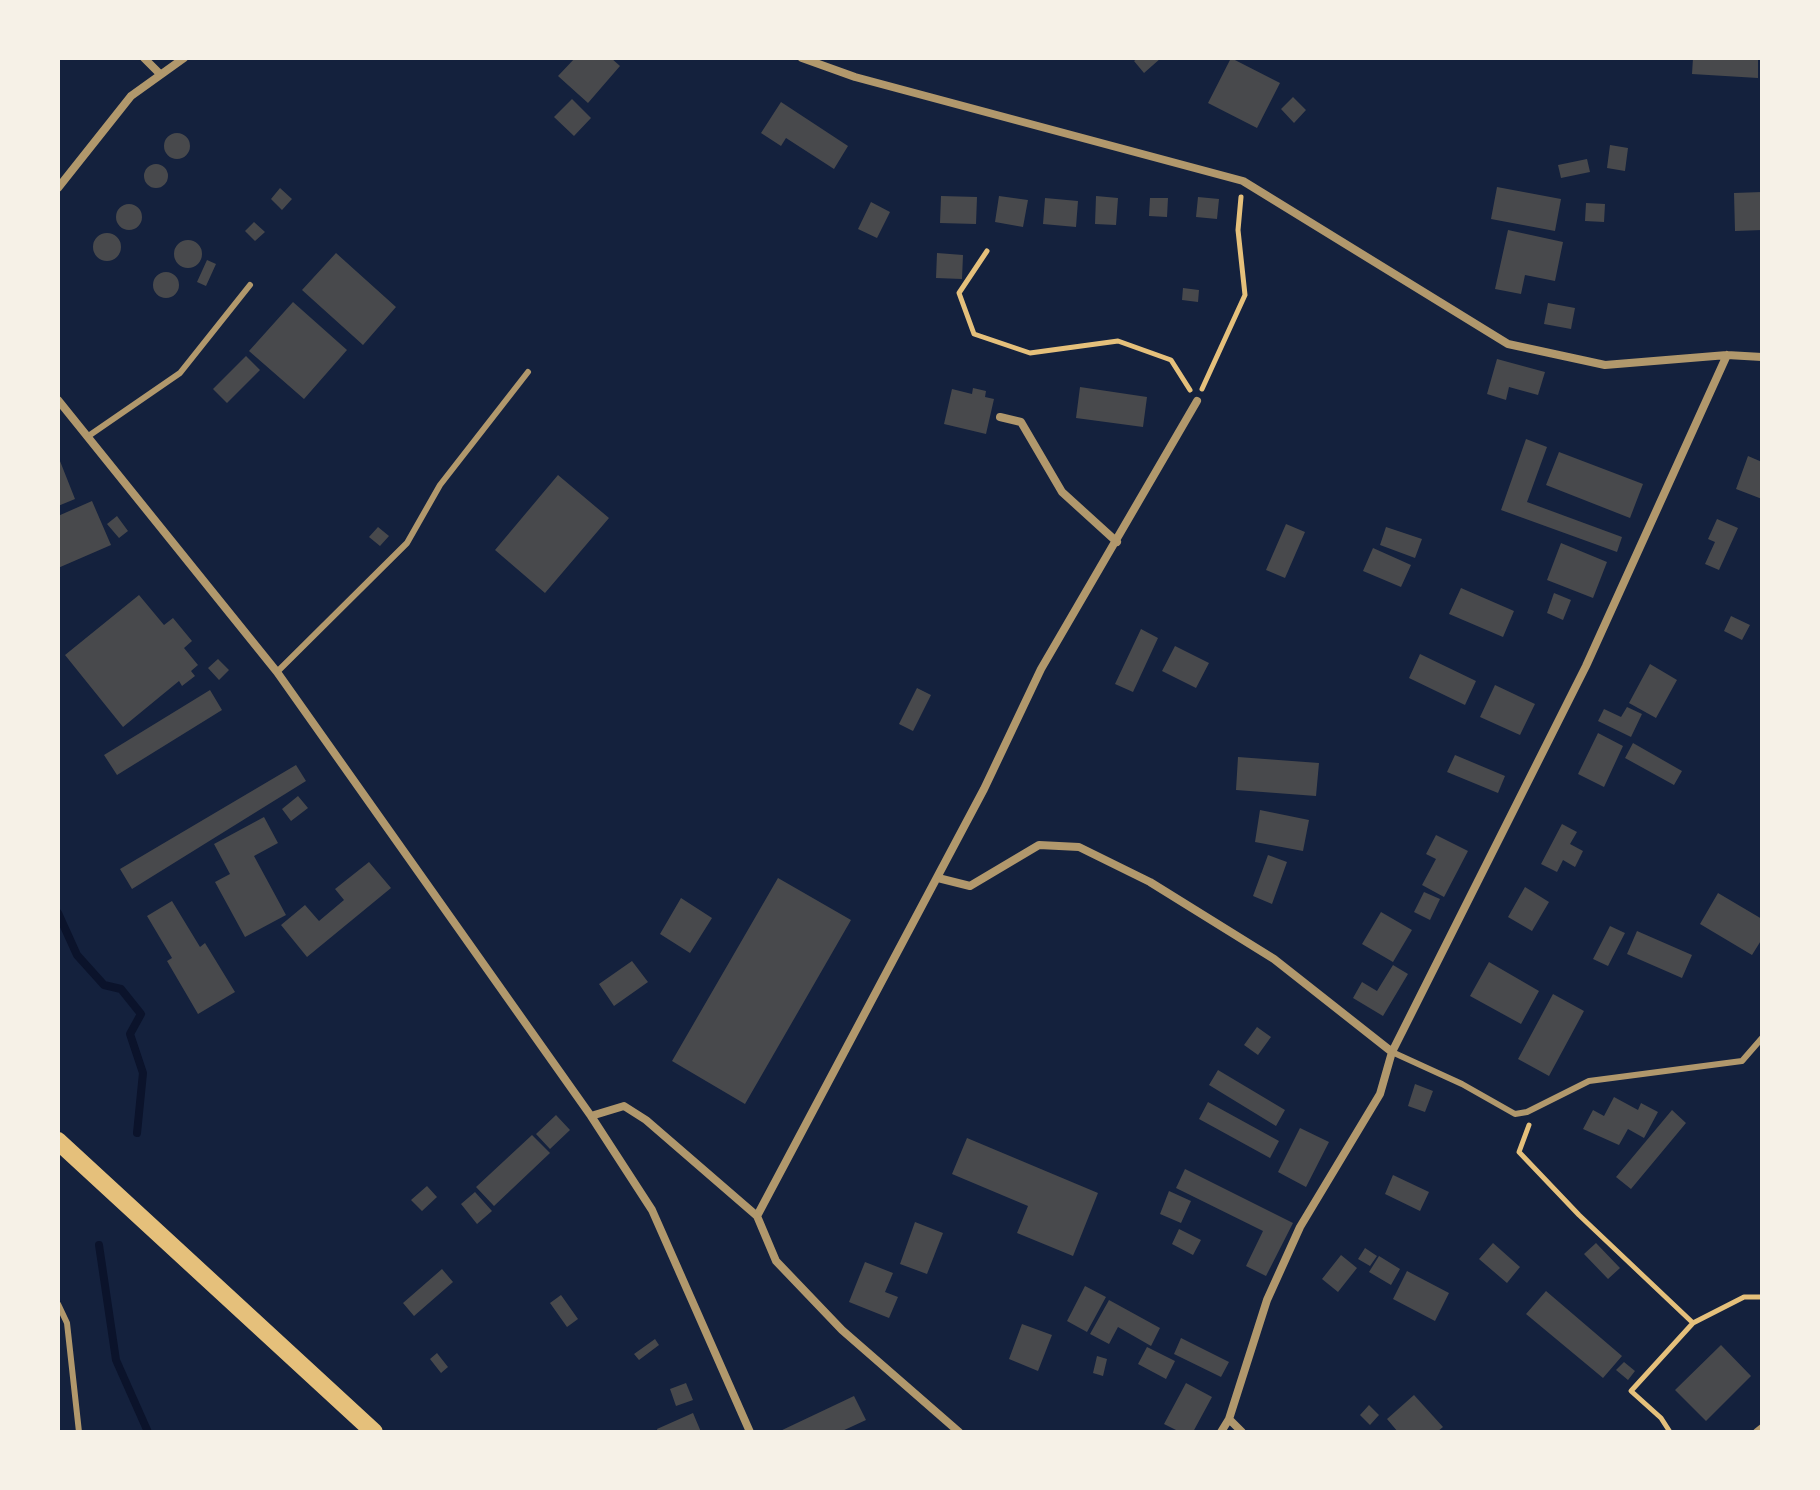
<!DOCTYPE html>
<style>
body{margin:0}
#map{position:relative;width:1820px;height:1490px;overflow:hidden;background:#14213d;font-family:"Libre Baskerville",serif}
canvas{display:block}
.frame{position:absolute;inset:0;border:60px solid #f6f1e7;pointer-events:none}
</style>
<div id="map">
<canvas width="1820" height="1490"></canvas>
<div class="frame"></div>
</div>
<script>
const ctx = document.querySelector('canvas').getContext('2d');
ctx.lineJoin = 'round';
const shape = rows => new Path2D(rows.map(r => 'M' + r).join(''));
function stroke(path, color, width, dash) { ctx.strokeStyle = color; ctx.lineWidth = width; ctx.lineCap = dash ? 'butt' : 'round'; ctx.setLineDash(dash || []); ctx.stroke(path); }
function fillPath(path, color) { ctx.fillStyle = color; ctx.fill(path, 'evenodd'); }
stroke(shape([
 [58,913,77,955,104,985,121,989,141,1014,130,1034,143,1073,137,1133],
 [99,1245,116,1360,148,1432]
]), '#0b132b', 8);
fillPath(shape([
 [575,58,611,58,620,66,588,103,558,76],
 [1138,58,1161,58,1144,73,1134,61],
 [1231,58,1280,83,1257,128,1208,103],
 [1693,58,1758,60,1758,78,1692,74],
 [1293,97,1306,110,1294,123,1281,109],
 [572,99,591,118,574,136,554,117],
 [781,102,848,146,834,169,786,138,781,146,761,133],
 '164 146a13 13 0 1 1 26 0a13 13 0 1 1-26 0Z',
 [1610,145,1628,148,1625,171,1607,168],
 [1587,159,1590,172,1561,178,1558,165],
 '144 176a12 12 0 1 1 24 0a12 12 0 1 1-24 0Z',
 [1497,187,1561,199,1555,231,1491,219],
 [280,188,292,199,282,210,271,199],
 [1762,192,1762,230,1735,231,1734,193],
 [941,196,977,197,976,224,940,223],
 [999,196,1028,200,1023,227,995,222],
 [1096,196,1118,198,1116,225,1095,224],
 [1198,197,1219,199,1217,219,1196,217],
 [1045,198,1078,201,1076,227,1043,224],
 [1150,198,1168,198,1167,217,1149,216],
 [871,202,890,212,877,238,858,229],
 [1586,203,1605,204,1604,222,1585,221],
 '116 217a13 13 0 1 1 26 0a13 13 0 1 1-26 0Z',
 [254,222,265,232,255,241,245,231],
 [1508,230,1563,242,1555,281,1525,275,1521,294,1495,289],
 '93 247a14 14 0 1 1 28 0a14 14 0 1 1-28 0Z',
 '174 254a14 14 0 1 1 28 0a14 14 0 1 1-28 0Z',
 [336,253,396,307,363,345,302,290],
 [937,253,963,255,962,279,936,278],
 [207,260,216,264,206,286,197,282],
 '153 285a13 13 0 1 1 26 0a13 13 0 1 1-26 0Z',
 [1183,288,1199,290,1198,302,1182,300],
 [293,302,347,350,304,399,249,351],
 [1548,303,1575,308,1571,329,1544,324],
 [246,356,260,370,227,403,213,389],
 [1497,359,1545,372,1538,395,1509,387,1506,400,1487,394],
 [1080,387,1147,397,1143,427,1076,418],
 [973,388,986,391,985,397,994,399,986,434,944,424,952,389,972,394],
 [1526,439,1547,447,1527,502,1622,537,1617,552,1501,510],
 [1559,452,1643,484,1630,518,1546,485],
 [58,456,75,499,58,506],
 [1748,456,1762,462,1762,499,1736,489],
 [558,475,609,518,545,593,495,550],
 [92,501,111,545,58,568,58,516],
 [117,516,128,531,119,538,107,524],
 [1717,519,1738,528,1719,570,1705,564,1715,542,1708,539],
 [1286,524,1305,532,1285,578,1266,570],
 [378,527,389,536,380,546,369,537],
 [1386,527,1422,539,1415,558,1380,545],
 [1561,543,1607,562,1593,598,1547,580],
 [1373,548,1411,565,1401,587,1363,571],
 [1461,588,1514,611,1503,637,1449,614],
 [1554,593,1571,600,1563,620,1547,613],
 [139,595,164,625,173,618,192,641,184,648,198,665,191,671,195,676,182,686,179,681,123,727,65,655],
 [1731,616,1750,625,1742,640,1724,631],
 [1141,629,1158,638,1133,692,1115,684],
 [1175,646,1209,663,1196,688,1162,671],
 [1420,654,1476,681,1465,705,1409,678],
 [218,659,229,670,219,680,208,668],
 [1650,664,1677,680,1656,718,1629,703],
 [1495,685,1535,704,1520,735,1480,717],
 [917,688,931,695,913,731,899,724],
 [210,690,222,710,117,775,104,755],
 [1627,707,1642,714,1631,737,1598,721,1604,709,1621,717],
 [1598,733,1623,746,1604,787,1578,774],
 [1633,743,1682,771,1674,785,1625,758],
 [1455,755,1505,776,1498,793,1447,772],
 [1238,757,1319,763,1316,796,1236,790],
 [296,765,306,781,132,889,120,869],
 [298,796,308,808,291,821,282,809],
 [1260,810,1309,820,1303,851,1255,842],
 [264,817,278,843,254,856,286,915,245,937,215,882,230,874,214,844],
 [1562,824,1577,832,1570,844,1583,851,1575,867,1563,860,1557,872,1541,864],
 [1436,835,1468,851,1444,897,1422,885,1436,859,1426,854],
 [1268,855,1287,862,1272,904,1253,896],
 [369,862,391,888,307,957,281,925,305,905,319,921,344,900,335,889],
 [778,878,851,920,745,1104,672,1061],
 [1525,887,1549,902,1532,931,1508,917],
 [1424,892,1440,899,1430,920,1414,912],
 [1718,893,1762,919,1762,939,1752,955,1700,924],
 [681,898,712,918,690,953,660,934],
 [172,901,200,947,205,943,235,992,198,1014,167,961,172,958,147,916],
 [1381,912,1412,930,1393,962,1362,944],
 [1610,926,1625,933,1608,966,1593,959],
 [1637,931,1692,955,1682,978,1627,954],
 [632,961,648,982,614,1006,599,984],
 [1489,962,1539,991,1521,1024,1470,996],
 [1393,965,1408,974,1383,1016,1353,998,1362,982,1377,991],
 [1553,994,1584,1011,1549,1076,1518,1059],
 [1257,1027,1271,1037,1258,1055,1244,1045],
 [1218,1070,1285,1110,1276,1126,1209,1085],
 [1415,1084,1433,1091,1425,1112,1408,1106],
 [1614,1097,1638,1110,1641,1103,1658,1112,1644,1138,1628,1129,1619,1145,1583,1129,1593,1110,1604,1116],
 [1208,1102,1279,1141,1270,1158,1199,1119],
 [1672,1110,1686,1123,1631,1189,1616,1177],
 [556,1115,570,1130,550,1149,536,1134],
 [1300,1128,1329,1142,1306,1187,1278,1172],
 [532,1135,550,1153,494,1206,476,1187],
 [967,1138,1098,1193,1073,1256,1017,1233,1028,1206,952,1174],
 [1185,1169,1293,1223,1266,1276,1246,1266,1263,1231,1176,1188],
 [1393,1175,1429,1192,1420,1211,1385,1194],
 [427,1186,437,1197,422,1211,411,1200],
 [1169,1191,1191,1201,1181,1223,1160,1214],
 [475,1192,492,1211,477,1224,461,1204],
 [915,1222,943,1233,927,1274,900,1264],
 [1179,1229,1201,1240,1193,1255,1172,1244],
 [1493,1243,1520,1267,1507,1283,1479,1259],
 [1596,1243,1620,1268,1608,1279,1584,1254],
 [1365,1248,1377,1256,1370,1266,1358,1259],
 [1341,1255,1357,1268,1338,1292,1322,1279],
 [1379,1256,1400,1269,1391,1285,1369,1272],
 [865,1262,893,1273,885,1292,898,1297,889,1318,849,1302],
 [442,1269,453,1282,414,1316,403,1303],
 [1407,1271,1449,1293,1435,1321,1393,1299],
 [1085,1286,1106,1297,1087,1332,1067,1321],
 [1546,1291,1622,1356,1603,1378,1526,1314],
 [561,1295,578,1319,567,1327,550,1303],
 [1109,1300,1160,1328,1151,1346,1118,1327,1109,1344,1090,1334],
 [1022,1324,1052,1335,1038,1371,1009,1359],
 [1181,1338,1229,1362,1221,1377,1174,1354],
 [655,1339,659,1345,639,1360,634,1354],
 [1721,1345,1751,1376,1706,1421,1675,1390],
 [1147,1347,1175,1361,1166,1379,1138,1364],
 [437,1353,448,1367,441,1373,430,1359],
 [1097,1356,1107,1359,1103,1376,1093,1373],
 [1624,1362,1635,1371,1628,1380,1616,1370],
 [686,1383,693,1400,676,1406,670,1389],
 [1186,1383,1212,1397,1193,1432,1180,1432,1164,1424],
 [1414,1395,1443,1427,1437,1432,1398,1432,1387,1419],
 [854,1396,866,1420,840,1432,778,1432],
 [1369,1405,1379,1415,1370,1425,1360,1415],
 [693,1413,701,1432,658,1432,657,1429]
]), '#48494c');
stroke(shape([
 [987,251,959,293,974,334,1030,353,1118,341,1171,360,1190,390],
 [1202,389,1245,295,1238,230,1241,197],
 [1529,1125,1519,1152,1579,1215,1693,1323,1744,1297,1762,1297],
 [1670,1432,1661,1418,1631,1391,1693,1323]
]), '#e5c07b', 5);
stroke(shape([
 [87,437,180,373,250,285],
 [277,672,407,543,440,485,528,372],
 [1392,1052,1462,1084,1515,1114,1527,1112,1589,1081,1742,1061,1762,1038],
 [58,1304,67,1323,79,1432]
]), '#b1986c', 6);
stroke(shape([
 [144,58,159,73],
 [802,58,855,77,1243,181,1508,344,1605,365,1727,355,1762,357],
 [58,188,131,96,184,58],
 [58,400,277,672,591,1116,652,1210,750,1432],
 [1000,417,1021,422,1062,492,1117,542],
 [938,878,970,886,1039,845,1079,847,1150,882,1274,959,1392,1052],
 [591,1116,624,1106,646,1120,757,1216,776,1261,842,1330,959,1432],
 [757,1216,984,789,1041,669,1197,401],
 [1229,1419,1242,1432],
 [1221,1432,1229,1419,1267,1300,1300,1227,1380,1094,1392,1052,1586,666,1727,355],
 [1757,1432,1762,1428]
]), '#b1986c', 8);
stroke(shape([
 [58,1141,374,1432]
]), '#e5c07b', 18);
</script>
